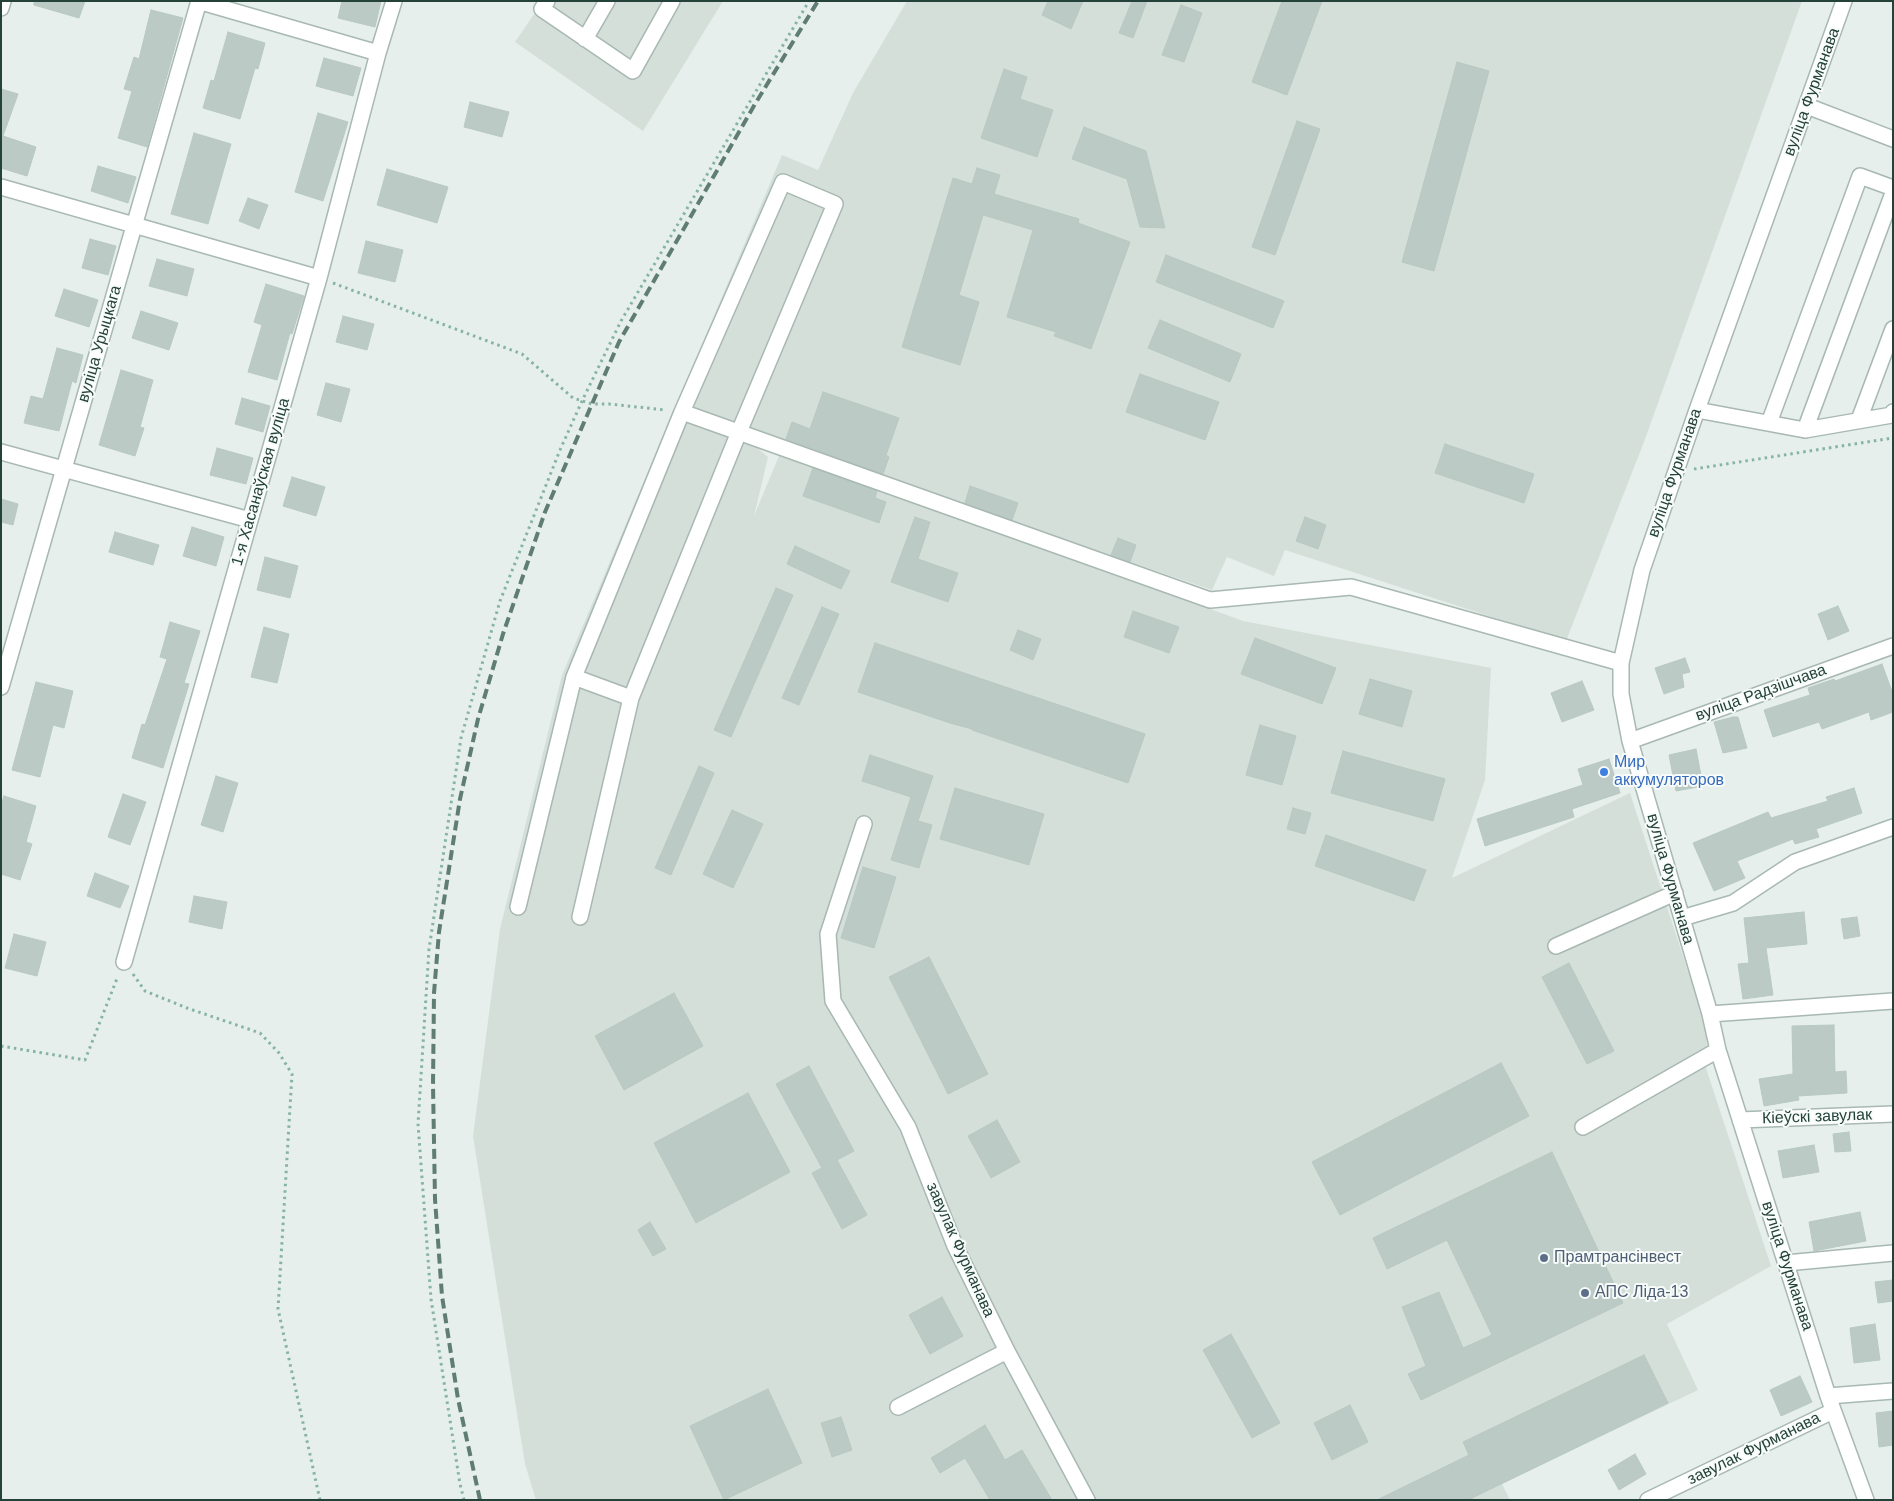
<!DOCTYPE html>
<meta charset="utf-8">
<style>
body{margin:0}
#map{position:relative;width:1894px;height:1501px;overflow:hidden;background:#e6efeb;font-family:Arial,sans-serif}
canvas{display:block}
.frame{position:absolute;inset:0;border:2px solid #24423a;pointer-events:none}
</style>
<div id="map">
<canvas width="1894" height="1501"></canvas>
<div class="frame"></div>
</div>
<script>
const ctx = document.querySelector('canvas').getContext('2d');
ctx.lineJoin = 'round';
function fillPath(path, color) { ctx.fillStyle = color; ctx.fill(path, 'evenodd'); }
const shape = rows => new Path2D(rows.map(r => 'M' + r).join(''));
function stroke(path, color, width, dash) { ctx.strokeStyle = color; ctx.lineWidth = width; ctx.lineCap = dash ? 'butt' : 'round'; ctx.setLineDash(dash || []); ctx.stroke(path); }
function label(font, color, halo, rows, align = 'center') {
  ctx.font = font + ' Arial,sans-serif'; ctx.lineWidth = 4; ctx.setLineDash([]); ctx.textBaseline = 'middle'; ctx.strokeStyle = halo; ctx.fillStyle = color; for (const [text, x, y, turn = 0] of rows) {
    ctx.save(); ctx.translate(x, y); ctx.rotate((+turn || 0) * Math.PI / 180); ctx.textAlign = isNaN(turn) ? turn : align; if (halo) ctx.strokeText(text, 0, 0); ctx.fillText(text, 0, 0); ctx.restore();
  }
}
fillPath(shape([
 [543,1,723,1,643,131,515,42],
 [907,1,1802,1,1644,442,1566,641,1285,550,1274,576,1227,557,1212,590,964,505,915,500,1243,621,1491,668,1485,780,1452,878,1630,793,1707,1030,1706,1068,1771,1266,1667,1324,1698,1390,1502,1484,1510,1500,536,1500,525,1464,473,1136,500,929,562,675,782,155,818,170,853,93],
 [720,416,781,451,754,516,768,457]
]), '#d4dfda');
const building = shape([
 [34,1,85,1,79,18,34,5,34,1],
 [342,1,381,1,375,27,338,18,342,1],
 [1048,1,1083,1,1071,29,1042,15,1048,1],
 [1132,1,1147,1,1133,38,1119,33,1132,1],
 [1282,1,1322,1,1287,95,1252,82,1282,1],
 [1181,5,1202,13,1184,62,1162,55,1181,5],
 [151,10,183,18,147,147,118,138,132,91,124,89,134,57,139,59,151,10],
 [228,32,265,43,258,69,255,68,240,119,203,108,211,80,214,81,228,32],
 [324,58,361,68,353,96,316,86,324,58],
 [1457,62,1489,71,1434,271,1402,262,1457,62],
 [1004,69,1027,77,1020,99,1053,110,1037,157,981,138,1004,69],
 [1,89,18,94,3,136,36,147,27,176,1,168,1,89],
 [470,102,509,112,502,137,464,127,470,102],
 [318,113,348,122,323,201,295,192,318,113],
 [1297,121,1320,129,1275,255,1252,247,1297,121],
 [1084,127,1146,151,1165,228,1140,227,1127,179,1072,159,1084,127],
 [194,133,231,144,208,224,171,214,194,133],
 [98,166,136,177,128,203,91,191,98,166],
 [977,168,1000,175,994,194,1079,219,1078,223,1130,242,1091,349,1054,336,1056,332,1007,317,1033,230,983,215,959,295,979,302,960,365,902,347,953,178,972,184,977,168],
 [387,169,448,187,437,223,377,205,387,169],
 [248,198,268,205,259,229,239,221,248,198],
 [90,239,116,246,108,275,82,268,90,239],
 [366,241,403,250,395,282,358,273,366,241],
 [1166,255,1284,301,1273,328,1156,282,1166,255],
 [157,259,194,269,187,296,149,286,157,259],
 [266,284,304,296,292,334,290,333,277,380,248,372,262,325,254,322,266,284],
 [64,289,98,300,89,327,55,316,64,289],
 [141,311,178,323,169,350,132,338,141,311],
 [343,316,374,324,367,350,336,342,343,316],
 [1160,320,1241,354,1230,382,1148,348,1160,320],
 [57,348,83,355,76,383,72,381,59,431,24,423,31,396,43,399,57,348],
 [121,370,153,380,140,427,144,428,135,456,99,445,121,370],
 [1140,374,1219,402,1205,440,1126,412,1140,374],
 [326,383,350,389,341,422,317,415,326,383],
 [823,392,899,418,886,455,889,457,883,474,786,439,792,422,810,429,823,392],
 [242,398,270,406,263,432,235,424,242,398],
 [1445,444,1534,474,1524,503,1435,473,1445,444],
 [217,448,253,458,246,484,210,475,217,448],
 [813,468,877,491,875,498,886,502,879,523,803,496,813,468],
 [292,477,325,487,316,516,283,506,292,477],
 [970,486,1018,503,1012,520,965,503,970,486],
 [1,499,18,504,13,525,1,522,1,499],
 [915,517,930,522,918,559,958,573,948,602,891,582,915,517],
 [1305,517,1326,525,1318,549,1296,541,1305,517],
 [192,527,224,537,216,566,183,556,192,527],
 [115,532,159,545,153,565,109,552,115,532],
 [1118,538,1136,545,1130,562,1111,555,1118,538],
 [795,546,850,571,841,589,787,564,795,546],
 [265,557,298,566,290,598,257,590,265,557],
 [776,588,793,595,731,737,714,730,776,588],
 [1838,606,1849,631,1828,640,1818,614,1838,606],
 [822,607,839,614,799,705,782,698,822,607],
 [1133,611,1179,627,1169,653,1124,637,1133,611],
 [170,622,200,631,184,683,189,684,163,768,132,758,142,724,145,725,167,659,160,657,170,622],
 [264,627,289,634,277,683,251,677,264,627],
 [1018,630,1041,639,1033,660,1010,650,1018,630],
 [1255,638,1336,668,1322,704,1241,674,1255,638],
 [875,643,1145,734,1128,783,972,730,972,729,950,723,858,692,875,643],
 [1685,658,1690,672,1682,674,1684,687,1664,694,1655,668,1685,658],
 [1882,664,1893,694,1893,712,1871,720,1869,712,1822,729,1819,722,1773,737,1764,710,1810,695,1808,688,1834,679,1835,681,1882,664],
 [1370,679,1412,691,1402,727,1359,714,1370,679],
 [1582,681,1594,710,1562,722,1551,693,1582,681],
 [36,682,73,691,64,728,53,725,40,777,12,770,36,682],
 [1733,717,1738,717,1747,748,1723,753,1714,722,1733,717],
 [1260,725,1296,736,1282,785,1246,775,1260,725],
 [1696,749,1703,786,1676,791,1669,755,1696,749],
 [1343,751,1445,779,1433,821,1331,793,1343,751],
 [870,755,933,776,918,821,932,825,919,868,891,860,911,797,862,781,870,755],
 [1609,759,1620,793,1572,809,1574,817,1485,846,1477,819,1583,785,1578,769,1609,759],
 [699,766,714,773,671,875,655,868,699,766],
 [216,776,238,783,223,832,201,825,216,776],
 [955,788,1044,814,1029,865,940,839,955,788],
 [1854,788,1862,813,1816,829,1819,837,1795,844,1793,839,1737,861,1745,878,1714,891,1693,843,1768,812,1771,818,1828,801,1826,797,1854,788],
 [123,794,146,802,130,845,108,837,123,794],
 [4,796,36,806,26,842,32,844,20,880,1,874,1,805,4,796],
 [1293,808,1311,813,1305,834,1287,829,1293,808],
 [732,810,763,824,733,888,703,874,732,810],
 [1326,835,1426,870,1414,901,1315,866,1326,835],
 [863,867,896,877,874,948,841,938,863,867],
 [95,873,129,886,120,908,87,896,95,873],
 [194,896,227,902,222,929,189,922,194,896],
 [1804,912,1807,944,1766,948,1773,995,1743,999,1738,964,1749,963,1744,918,1804,912],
 [1857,917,1860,936,1844,939,1841,919,1857,917],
 [14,934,46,942,37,976,5,968,14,934],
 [929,957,988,1074,948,1094,889,977,929,957],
 [1569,963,1614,1051,1587,1064,1542,977,1569,963],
 [674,993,703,1046,624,1090,595,1036,674,993],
 [1834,1025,1835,1072,1846,1071,1847,1093,1798,1096,1799,1100,1764,1106,1759,1079,1793,1074,1792,1026,1834,1025],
 [1501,1063,1529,1116,1340,1215,1312,1162,1501,1063],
 [809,1066,854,1151,837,1160,867,1215,842,1229,812,1173,822,1168,776,1084,809,1066],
 [748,1093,790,1172,696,1223,654,1143,748,1093],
 [997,1120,1020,1162,991,1178,968,1136,997,1120],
 [1849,1132,1851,1151,1835,1152,1833,1134,1849,1132],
 [1814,1145,1819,1172,1783,1178,1778,1151,1814,1145],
 [1552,1152,1623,1303,1421,1400,1408,1374,1426,1366,1402,1307,1439,1292,1463,1348,1492,1335,1447,1240,1387,1269,1373,1238,1552,1152],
 [1860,1212,1866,1241,1814,1251,1809,1222,1860,1212],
 [650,1222,666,1249,653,1256,638,1230,650,1222],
 [1893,1280,1893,1301,1878,1303,1875,1282,1893,1280],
 [942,1297,963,1336,930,1354,909,1315,942,1297],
 [1875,1324,1880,1360,1854,1363,1850,1328,1875,1324],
 [1231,1334,1280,1423,1252,1438,1203,1350,1231,1334],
 [1644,1355,1668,1403,1468,1500,1377,1500,1469,1455,1463,1442,1644,1355],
 [1800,1376,1812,1402,1781,1416,1770,1390,1800,1376],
 [768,1389,802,1463,724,1500,690,1426,768,1389],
 [1350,1405,1368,1442,1332,1460,1314,1423,1350,1405],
 [1893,1411,1893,1445,1879,1447,1876,1413,1893,1411],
 [841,1417,852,1450,832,1457,821,1423,841,1417],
 [985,1425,1005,1460,1022,1450,1052,1500,990,1500,965,1458,940,1473,931,1458,985,1425],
 [1635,1454,1646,1474,1619,1490,1608,1470,1635,1454]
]);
fillPath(building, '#bbcac4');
stroke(building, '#b8c9c2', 1);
const minor = shape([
 [198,1,378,53],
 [547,1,542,9,633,71,672,1],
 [1844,1,1697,410,1642,570,1621,663,1621,694,1630,741,1710,1014,1718,1050,1828,1396,1866,1500],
 [1,8,3,1],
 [585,39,607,1],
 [1807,106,1893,139],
 [1,187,319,278],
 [1697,410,1805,430,1892,415,1893,412],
 [682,412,1210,600,1351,587,1621,663],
 [1859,420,1893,329],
 [1769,423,1860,176,1893,188],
 [1805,430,1893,193],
 [1,452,250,520],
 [574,677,682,412,783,182,835,204,739,432,631,698,580,917],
 [1,687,199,1],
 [1630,741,1893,646],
 [864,824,828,934,833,1001,908,1127,955,1246,1007,1351,1087,1500],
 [518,907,574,677,631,698],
 [1682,918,1733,903,1795,862,1893,827],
 [1556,946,1675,893],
 [124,962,319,278,378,53,394,1],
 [1710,1014,1893,1001],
 [1740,1120,1893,1114],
 [1583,1127,1718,1050],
 [1786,1263,1893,1253],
 [1828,1396,1893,1391],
 [898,1407,1007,1351],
 [1648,1500,1833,1411]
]);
stroke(minor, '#a8b8b2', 18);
stroke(shape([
 [333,283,522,354,573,398,592,404,609,404,666,410],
 [1694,469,1893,438],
 [133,974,145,991,187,1008,260,1033,279,1053,292,1074,278,1309,320,1500],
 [1,1046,85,1060,118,976],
 [464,1500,460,1484,431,1299,418,1124,429,949,461,738,500,601,560,450,582,401,621,321,809,1]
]), '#86b3a5', 3, [2.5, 4]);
stroke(minor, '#fff', 15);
stroke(shape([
 [480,1500,458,1399,442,1296,435,1199,433,1085,434,993,439,932,460,799,478,719,503,634,545,512,619,342,755,104,818,1]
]), '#5f7d75', 4, [10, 5]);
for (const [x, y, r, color] of [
 [1604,772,5,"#3f7fe0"],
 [1544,1258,5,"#5c6f8a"],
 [1585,1293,5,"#5c6f8a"]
]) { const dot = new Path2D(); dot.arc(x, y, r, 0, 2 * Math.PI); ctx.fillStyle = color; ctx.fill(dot); stroke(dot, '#f7fbf9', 2); }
label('16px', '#24423a', '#f7fbf9', [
 ["вуліца Фурманава",1812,92,-70],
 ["вуліца Урыцкага",100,344,-74],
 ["вуліца Фурманава",1675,473,-71],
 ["1-я Хасанаўская вуліца",261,482,-74],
 ["вуліца Радзішчава",1761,693,-20],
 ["вуліца Фурманава",1670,879,74],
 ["Кіеўскі завулак",1817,1117,-2],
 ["завулак Фурманава",960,1250,66],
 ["вуліца Фурманава",1787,1266,72],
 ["завулак Фурманава",1754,1449,-26]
]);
label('16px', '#366cbe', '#f7fbf9', [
 ["Мир",1614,763],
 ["аккумуляторов",1614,781]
], 'left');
label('16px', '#4e5e75', '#f7fbf9', [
 ["Прамтрансінвест",1554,1258],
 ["АПС Ліда-13",1595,1293]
], 'left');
</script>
